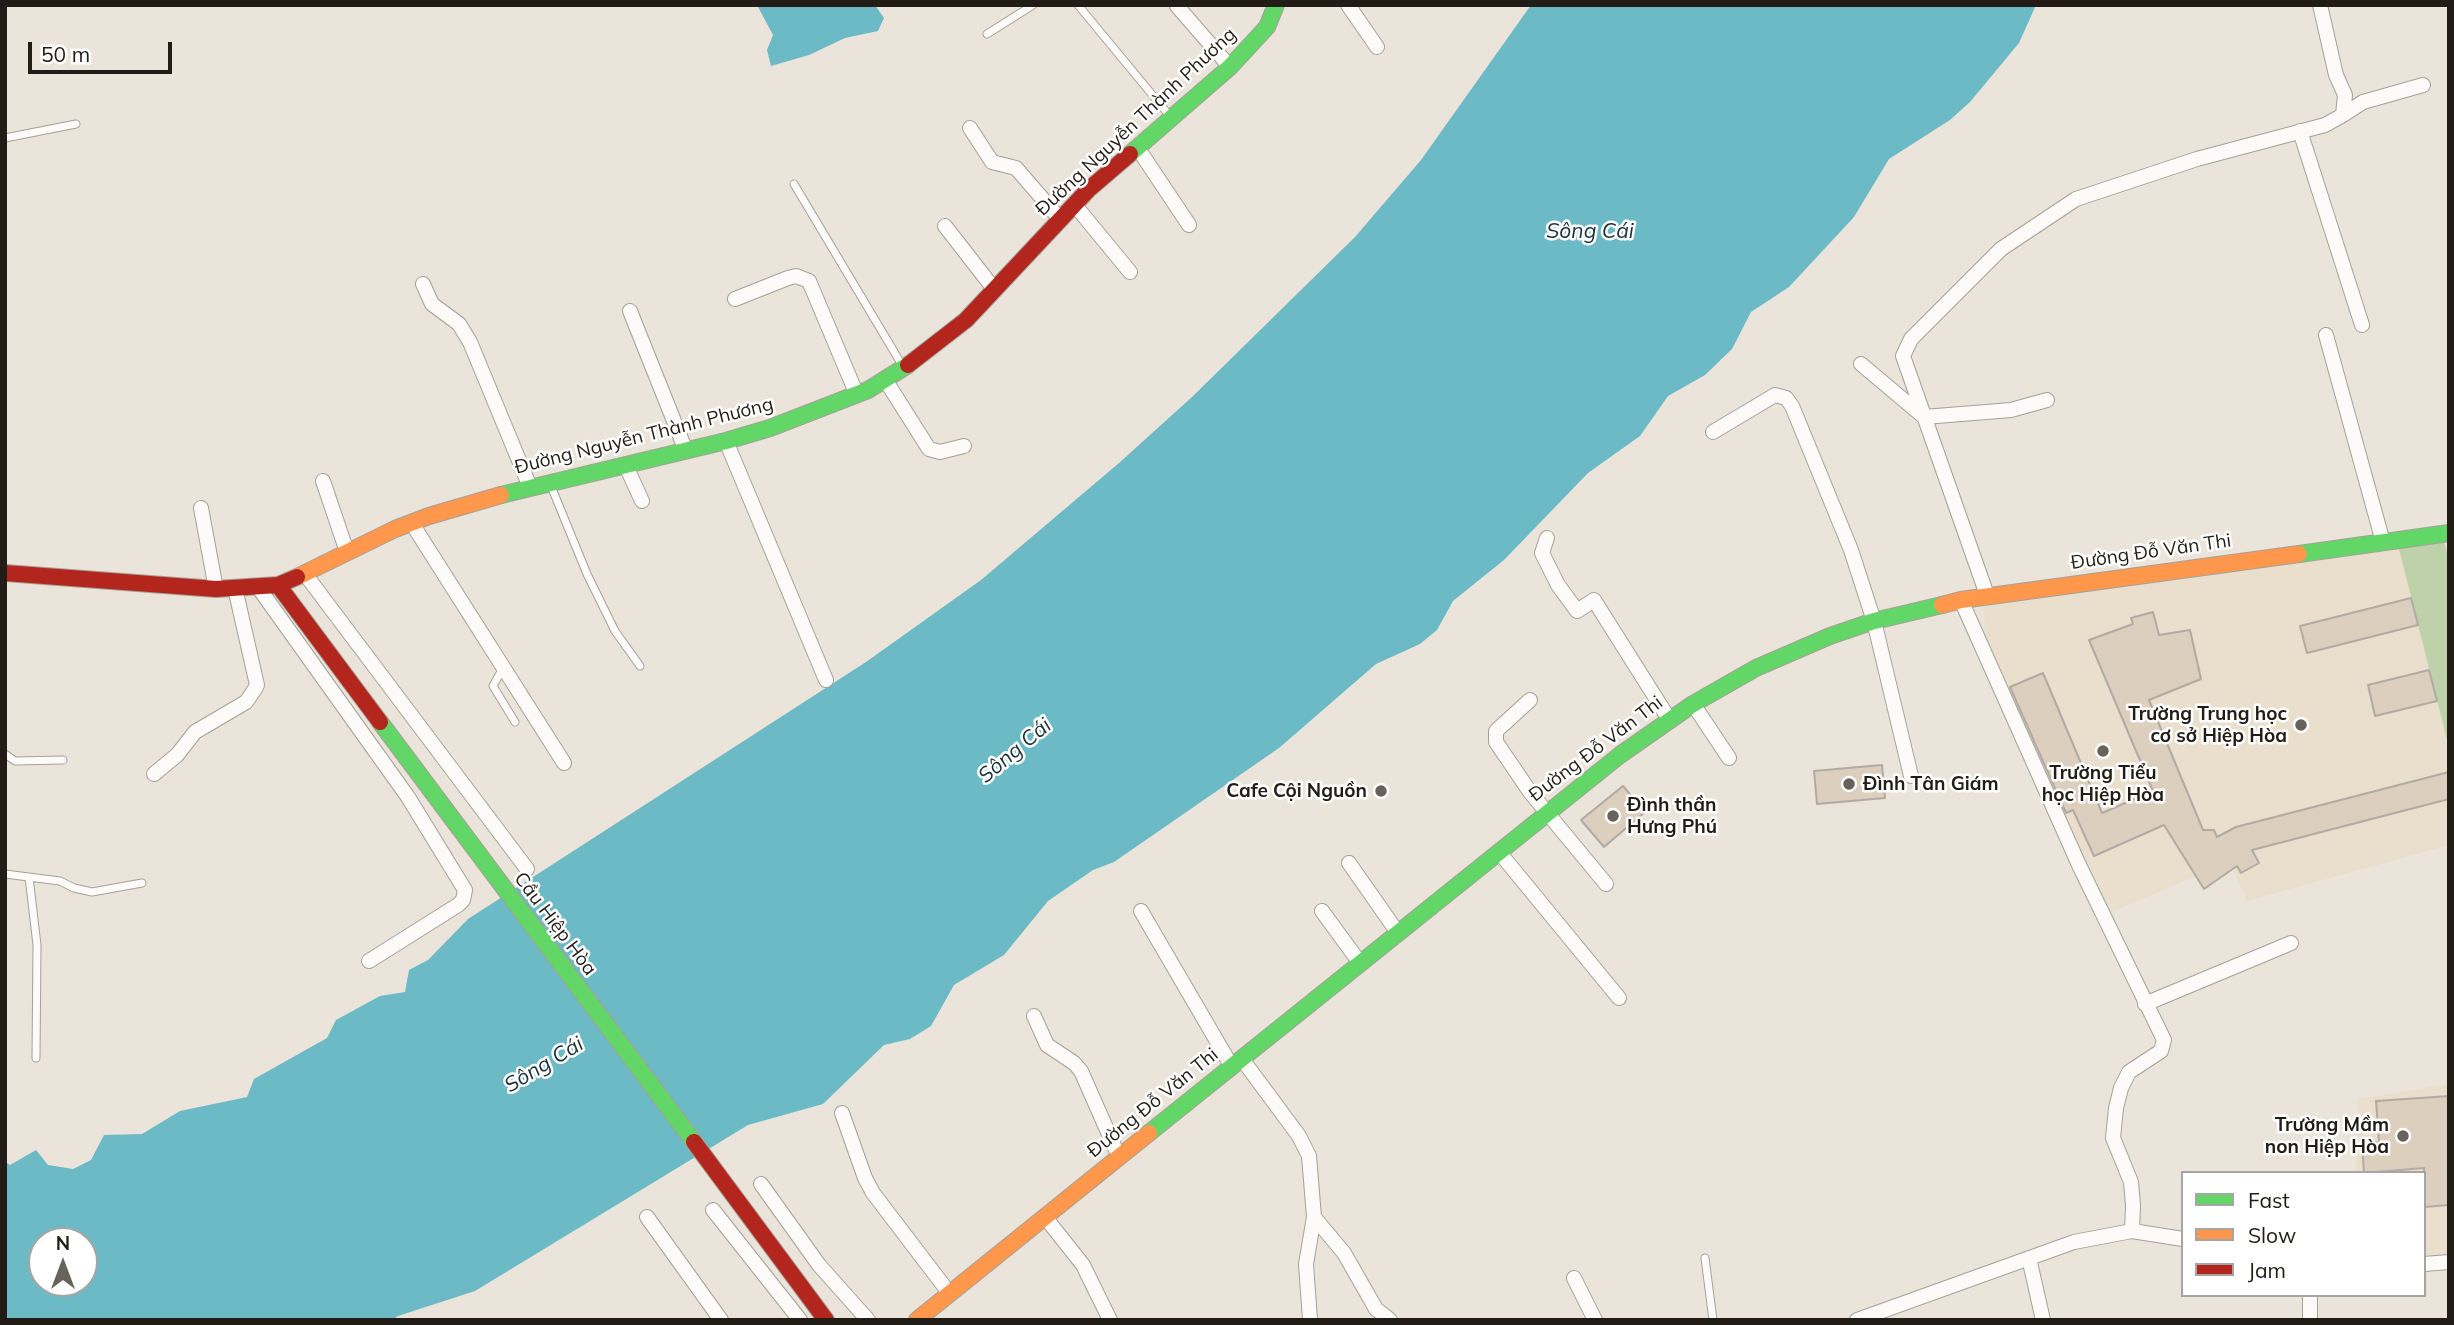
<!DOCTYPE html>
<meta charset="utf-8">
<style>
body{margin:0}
#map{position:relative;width:2454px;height:1325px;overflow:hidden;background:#eae4da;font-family:Mulish,sans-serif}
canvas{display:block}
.frame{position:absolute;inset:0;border:7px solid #211d16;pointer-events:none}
.legend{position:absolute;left:2181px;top:1171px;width:245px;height:126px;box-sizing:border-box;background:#fff;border:2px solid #a6a5a2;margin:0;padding:9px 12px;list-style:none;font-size:21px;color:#211d16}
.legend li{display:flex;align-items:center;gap:14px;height:35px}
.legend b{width:35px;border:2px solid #a6a5a2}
.north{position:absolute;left:28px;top:1227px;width:70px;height:70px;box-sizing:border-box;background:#fff;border:2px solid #a6a5a2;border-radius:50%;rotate:0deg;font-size:19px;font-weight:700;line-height:28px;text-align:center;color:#211d16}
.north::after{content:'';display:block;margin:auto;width:24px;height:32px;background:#67635b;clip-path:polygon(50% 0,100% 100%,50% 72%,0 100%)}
.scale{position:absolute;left:28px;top:42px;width:144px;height:32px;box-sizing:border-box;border:4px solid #211d16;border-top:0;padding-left:9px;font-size:21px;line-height:24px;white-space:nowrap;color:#211d16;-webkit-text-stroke:5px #fff;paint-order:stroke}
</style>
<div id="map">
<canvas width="2454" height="1325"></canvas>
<div class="frame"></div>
<ul class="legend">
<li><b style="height:9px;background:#63d668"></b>Fast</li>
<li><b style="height:9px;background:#ff974d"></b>Slow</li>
<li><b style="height:9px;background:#b3261e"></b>Jam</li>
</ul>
<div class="north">N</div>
<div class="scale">50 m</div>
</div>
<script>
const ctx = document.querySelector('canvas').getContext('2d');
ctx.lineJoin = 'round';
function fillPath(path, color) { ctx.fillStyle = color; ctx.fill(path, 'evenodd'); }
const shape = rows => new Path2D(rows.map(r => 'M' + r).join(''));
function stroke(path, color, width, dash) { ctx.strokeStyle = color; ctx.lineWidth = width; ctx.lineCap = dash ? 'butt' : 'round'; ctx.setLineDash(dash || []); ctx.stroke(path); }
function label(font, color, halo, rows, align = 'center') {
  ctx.font = font + ' Mulish,sans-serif'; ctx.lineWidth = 5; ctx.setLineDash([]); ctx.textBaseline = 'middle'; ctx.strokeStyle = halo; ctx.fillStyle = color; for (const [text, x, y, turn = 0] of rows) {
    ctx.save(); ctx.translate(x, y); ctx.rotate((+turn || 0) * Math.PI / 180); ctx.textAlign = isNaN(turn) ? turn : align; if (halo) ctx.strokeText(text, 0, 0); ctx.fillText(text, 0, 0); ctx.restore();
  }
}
fillPath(shape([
 [2397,541,2449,748,2449,845,2247,901,2233,869,2204,889,2196,876,2109,913,1986,642,1983,601],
 [2449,1084,2449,1255,2424,1257,2424,1173,2356,1173,2358,1099]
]), '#e9dfcc');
fillPath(shape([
 [2442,535,2449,558,2449,748,2397,541]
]), '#bfd1ab');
fillPath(shape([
 [757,5,875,5,884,18,878,31,845,38,809,55,771,66,767,50,773,35],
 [1531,5,2036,5,2019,43,1970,102,1950,120,1889,159,1854,217,1789,287,1751,312,1732,349,1705,375,1668,396,1640,436,1588,473,1504,560,1453,601,1437,630,1420,644,1376,664,1279,748,1114,862,1093,870,1048,901,1004,955,954,985,931,1026,910,1039,884,1045,823,1104,748,1125,475,1291,398,1316,392,1320,5,1320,5,1162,10,1165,36,1150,48,1165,73,1169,91,1160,104,1135,142,1134,180,1111,247,1097,254,1079,327,1038,336,1020,380,996,405,992,409,970,428,960,468,919,866,662,981,580,1119,463,1192,397,1355,237,1421,160],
 [42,1241,84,1241,84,1283,42,1283]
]), '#6dbac7');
const building = shape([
 [2411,598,2418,625,2307,653,2300,626,2411,598],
 [2153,612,2159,635,2190,630,2201,679,2149,700,2203,830,2214,830,2217,837,2236,827,2449,772,2449,799,2252,850,2259,863,2241,873,2237,866,2204,889,2164,825,2094,856,2073,810,2066,813,2010,687,2043,673,2102,813,2153,791,2089,640,2133,624,2131,618,2153,612],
 [2429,670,2437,701,2375,716,2368,685,2429,670],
 [1882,765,1885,798,1817,804,1814,771,1882,765],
 [1623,786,1645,812,1604,847,1581,820,1623,786],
 [2449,1096,2449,1205,2424,1207,2424,1168,2364,1173,2362,1144,2379,1142,2376,1101,2449,1096]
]);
fillPath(building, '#ddcfbe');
stroke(building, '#b1aba4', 2);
const lane = shape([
 [1078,5,1169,115],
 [987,34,1033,5],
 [5,138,76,124],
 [794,184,902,365],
 [551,486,587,574,615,631,640,666],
 [503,668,493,686,515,722],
 [5,754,15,761,63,760],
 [5,874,60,881,74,888,92,892,142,883],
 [29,877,37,945,36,1058],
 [1705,1258,1713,1320]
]);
const street = shape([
 [1348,5,1377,47],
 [1177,6,1230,67],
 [2343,115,2363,102,2423,85],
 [970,128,992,162,1016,168,1060,219],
 [2300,131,2362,325],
 [1137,147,1189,225],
 [1074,204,1130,272],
 [945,226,994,289],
 [423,284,432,304,459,324,470,342,530,487],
 [735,299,788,278,796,276,809,281,857,395],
 [630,311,686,451],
 [2326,335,2383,542],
 [1861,364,1924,417,2011,410,2047,400],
 [886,381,929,449,940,452,964,446],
 [1713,432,1775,395,1786,398,1792,406,1851,550,1874,621,1911,776],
 [726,441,826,680],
 [626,466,642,501],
 [323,481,347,552],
 [201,508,216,589],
 [411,522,564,763],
 [1547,538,1542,553,1558,585,1577,611,1594,600,1669,719],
 [305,574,527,869],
 [258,587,408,797,465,890,463,900,458,905,369,961],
 [1987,595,1903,356,1911,339,2001,249,2076,199,2197,159,2325,125,2343,115,2345,95,2336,75,2320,5],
 [1961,600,2079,865,2164,1040,2161,1051,2129,1072,2121,1088,2116,1108,2113,1138,2131,1182,2133,1205,2132,1231],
 [1530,700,1496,731,1496,742,1530,792,1606,884],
 [1693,704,1729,758],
 [154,774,177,755,195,732,246,702,255,689,257,685,235,588],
 [1499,852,1619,998],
 [1349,863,1398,933],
 [1141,911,1232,1067],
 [1322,911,1360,963],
 [2145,1004,2291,943],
 [1034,1016,1047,1045,1074,1063,1081,1071,1119,1157],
 [1242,1059,1299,1136,1309,1156,1314,1217,1306,1264,1310,1320],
 [842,1113,865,1178,873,1193,950,1294],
 [761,1184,819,1265,868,1320],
 [713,1210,800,1320],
 [647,1217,721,1320],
 [1045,1217,1083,1265,1110,1320],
 [1314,1217,1344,1253,1376,1309,1390,1320],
 [2029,1258,2043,1320],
 [2424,1264,2449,1262],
 [1574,1278,1595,1320],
 [2310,1295,2310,1320],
 [1857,1320,2074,1242,2132,1231,2183,1239]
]);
const fast = shape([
 [1130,154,1230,67,1267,27,1276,5],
 [501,495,726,441,770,428,868,390,908,365],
 [2299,554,2449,533],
 [380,722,694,1142],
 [1149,1133,1620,755,1693,704,1756,668,1830,636,1874,621,1942,605]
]);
const slow = shape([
 [297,577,395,529,429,516,501,495],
 [1942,605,1961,600,2299,554],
 [917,1320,1149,1133]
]);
const jam = shape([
 [908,365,966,320,1088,190,1130,154],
 [5,573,216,589,278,585,297,577],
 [278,585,380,722],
 [694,1142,826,1320]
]);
stroke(lane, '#a5a199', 9);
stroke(street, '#a5a199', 16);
stroke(fast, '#a5a199', 18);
stroke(slow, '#a5a199', 18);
stroke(jam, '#a5a199', 18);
stroke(lane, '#fcfbf9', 7);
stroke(street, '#fcfbf9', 14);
stroke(fast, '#63d668', 16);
stroke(slow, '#ff974d', 16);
stroke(jam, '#b3261e', 16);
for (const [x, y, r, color] of [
 [2301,725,7,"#67635b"],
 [2103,751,7,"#67635b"],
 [1849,784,7,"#67635b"],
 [1381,791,7,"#67635b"],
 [1613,816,7,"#67635b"],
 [2403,1136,7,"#67635b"]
]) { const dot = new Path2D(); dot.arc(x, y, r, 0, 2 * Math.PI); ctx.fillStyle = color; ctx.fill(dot); stroke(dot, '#fff', 2.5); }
label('19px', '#211d16', '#fff', [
 ["Đường Nguyễn Thành Phương",1136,122,-43],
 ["Đường Nguyễn Thành Phương",644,436,-14],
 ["Đường Đỗ Văn Thi",2151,552,-8],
 ["Đường Đỗ Văn Thi",1596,749,-37],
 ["Cầu Hiệp Hòa",555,924,53],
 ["Đường Đỗ Văn Thi",1153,1103,-39]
]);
label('bold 19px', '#211d16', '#fff', [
 ["Trường Trung học",2287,714],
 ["cơ sở Hiệp Hòa",2287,736],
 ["Trường Tiểu",2103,773,"center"],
 ["học Hiệp Hòa",2103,795,"center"],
 ["Đình Tân Giám",1863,784,"left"],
 ["Cafe Cội Nguồn",1367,791],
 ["Đình thần",1627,805,"left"],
 ["Hưng Phú",1627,827,"left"],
 ["Trường Mầm",2389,1125],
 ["non Hiệp Hòa",2389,1147]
], 'right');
label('italic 21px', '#193137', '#fff', [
 ["Sông Cái",1590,232],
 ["Sông Cái",1015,751,-40],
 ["Sông Cái",544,1065,-31]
]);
</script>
